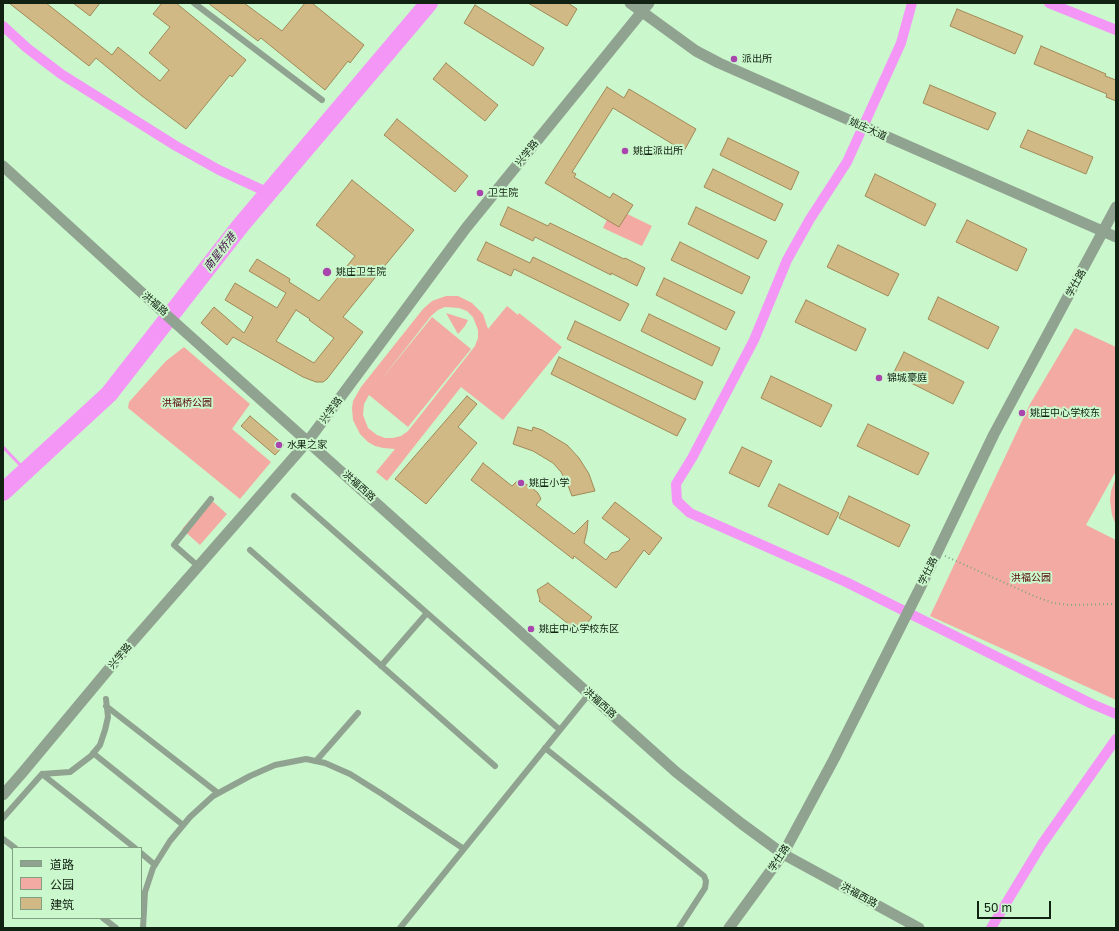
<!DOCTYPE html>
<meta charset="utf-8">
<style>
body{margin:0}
#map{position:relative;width:1119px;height:931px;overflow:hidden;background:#cbf7cc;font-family:"Golos Text","Noto Sans SC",sans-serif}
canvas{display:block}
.frame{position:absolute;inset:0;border:4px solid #112112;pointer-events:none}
.legend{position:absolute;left:12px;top:847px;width:130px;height:72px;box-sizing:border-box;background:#cbf7cc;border:1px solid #81a182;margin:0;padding:5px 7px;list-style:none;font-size:12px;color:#112112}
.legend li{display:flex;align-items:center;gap:8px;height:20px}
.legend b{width:20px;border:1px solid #81a182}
.scale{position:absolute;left:977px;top:901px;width:74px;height:18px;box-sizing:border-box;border:2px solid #112112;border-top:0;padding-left:5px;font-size:12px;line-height:14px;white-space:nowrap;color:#112112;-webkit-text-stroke:3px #cbf7cc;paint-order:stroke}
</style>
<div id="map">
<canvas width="1119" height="931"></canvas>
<div class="frame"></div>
<ul class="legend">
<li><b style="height:5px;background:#90a391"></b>道路</li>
<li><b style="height:11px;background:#f3aaa3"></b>公园</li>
<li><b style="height:11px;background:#d1b986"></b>建筑</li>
</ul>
<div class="scale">50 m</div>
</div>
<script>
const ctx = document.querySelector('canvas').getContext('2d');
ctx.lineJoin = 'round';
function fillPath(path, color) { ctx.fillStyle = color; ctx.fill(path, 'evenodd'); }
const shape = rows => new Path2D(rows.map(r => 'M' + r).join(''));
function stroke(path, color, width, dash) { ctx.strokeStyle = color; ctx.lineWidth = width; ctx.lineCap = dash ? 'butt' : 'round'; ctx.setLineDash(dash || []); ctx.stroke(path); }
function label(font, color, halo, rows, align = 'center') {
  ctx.font = font + ' "Golos Text","Noto Sans SC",sans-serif'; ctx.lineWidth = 4; ctx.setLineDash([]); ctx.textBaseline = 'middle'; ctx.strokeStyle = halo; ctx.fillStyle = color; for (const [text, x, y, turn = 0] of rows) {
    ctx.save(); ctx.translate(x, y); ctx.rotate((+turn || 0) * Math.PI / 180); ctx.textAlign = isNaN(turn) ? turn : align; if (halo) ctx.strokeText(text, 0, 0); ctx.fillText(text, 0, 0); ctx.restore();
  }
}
fillPath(shape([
 [613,207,652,226,642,246,603,228],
 [446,296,458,296,472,303,483,314,488,329,507,306,518,315,519,313,562,347,503,420,461,387,387,481,376,472,395,449,383,448,375,446,368,442,360,434,353,420,352,408,353,401,361,387,423,309,432,301],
 [445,307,459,308,467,311,473,317,478,330,478,338,475,346,408,431,401,436,393,438,385,438,377,435,368,428,363,415,364,404,369,395,408,427,471,349,432,317,380,381,431,316,438,310],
 [446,313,468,320,465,326,458,334],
 [1075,328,1116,347,1116,471,1086,525,1116,540,1116,700,930,616,1030,404],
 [184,347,250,404,232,429,271,462,240,499,128,408,129,402,166,361],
 [1116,477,1116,525,1112,515,1110,501,1111,491],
 [209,498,227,514,200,545,182,529]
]), '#f3aaa3');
stroke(shape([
 [3,447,26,471]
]), '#f396f6', 3);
stroke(shape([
 [912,3,901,43,847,162,810,219,787,260,754,340,692,458,676,484,677,501,690,513,846,582,1092,704,1116,714],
 [1049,3,1116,30],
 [3,26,27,48,61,74,176,146,219,170,269,193],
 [991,928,1042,844,1116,739]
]), '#f396f6', 10);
stroke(shape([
 [3,492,109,394,241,225,429,3]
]), '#f396f6', 18);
const building = shape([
 [9,3,46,3,112,55,118,47,160,81,169,70,149,53,170,27,153,14,162,3,176,3,246,60,232,77,230,75,186,129,142,96,96,58,89,66,9,3],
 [73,3,100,3,90,16,73,3],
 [208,3,244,3,282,31,305,3,312,3,364,45,350,63,348,61,325,90,261,38,258,41,208,3],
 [528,3,568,3,577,9,567,26,528,3],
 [475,5,544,48,533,66,464,23,475,5],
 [957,9,1023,36,1015,54,950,26,957,9],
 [1041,46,1106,74,1105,76,1116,80,1116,101,1106,97,1107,94,1034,64,1041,46],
 [446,63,498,105,485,121,433,79,446,63],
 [930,85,996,113,988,130,923,103,930,85],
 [607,87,624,98,629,89,696,129,684,151,613,108,572,172,576,174,574,177,610,198,613,193,633,205,619,227,545,183,607,87],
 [397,119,468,176,455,192,384,135,397,119],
 [1028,130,1093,157,1086,174,1020,147,1028,130],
 [728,138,799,172,791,190,720,155,728,138],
 [713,169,783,204,775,221,704,187,713,169],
 [875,174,936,204,925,226,865,196,875,174],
 [352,180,414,230,343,317,363,332,327,379,323,382,316,382,303,377,233,337,227,345,201,323,214,307,244,333,253,317,225,300,235,283,277,308,286,293,249,271,257,259,290,279,289,282,319,301,355,256,316,225,352,180],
 [296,310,310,319,309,320,334,338,314,363,276,341,296,310],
 [508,207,548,226,550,223,624,259,625,258,645,268,637,286,611,273,611,275,535,237,533,241,500,225,508,207],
 [696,207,767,241,758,259,688,224,696,207],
 [967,220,1027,249,1017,271,956,242,967,220],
 [486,242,530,263,533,257,629,304,620,321,514,269,511,276,477,260,486,242],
 [680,242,750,277,742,294,671,260,680,242],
 [838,245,899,274,888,296,827,267,838,245],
 [664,278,735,312,726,330,656,295,664,278],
 [938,297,999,327,988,349,928,319,938,297],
 [806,300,866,329,856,351,795,322,806,300],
 [649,314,720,348,712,366,641,331,649,314],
 [575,321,703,382,695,400,567,339,575,321],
 [904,352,964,382,953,404,893,374,904,352],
 [559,357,686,419,677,436,551,374,559,357],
 [771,376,832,405,821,427,761,398,771,376],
 [467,396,477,404,458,427,477,443,426,504,395,479,467,396],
 [250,416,284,445,275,455,241,426,250,416],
 [868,424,929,453,918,475,857,446,868,424],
 [518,427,532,431,533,427,542,430,567,445,579,458,589,474,595,491,572,496,567,483,561,472,553,463,533,451,513,444,518,427],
 [742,447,772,461,759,487,729,473,742,447],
 [483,463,512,486,518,480,531,487,538,493,541,499,536,505,574,534,588,520,587,531,584,543,606,560,611,553,619,551,630,539,602,518,615,502,662,538,649,555,644,550,616,588,574,556,573,559,471,480,483,463],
 [779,484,839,513,828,535,768,506,779,484],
 [849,496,910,525,899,547,839,518,849,496],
 [548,583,592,617,580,633,539,601,540,600,537,590,548,583]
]);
fillPath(building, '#d1b986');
stroke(building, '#a08957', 1);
stroke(shape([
 [945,556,1034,596,1053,603,1070,605,1116,604]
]), '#82a483', 2, [1, 3]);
stroke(shape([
 [194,3,322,100],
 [294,496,560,730],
 [250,550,495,766],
 [198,566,174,545,211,499],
 [381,666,427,613],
 [106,706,218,793],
 [545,748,704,876,706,881,705,888,679,928],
 [93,753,183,825],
 [316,761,358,713],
 [42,774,135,848],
 [3,818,42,774,70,772,91,756,100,745,105,730,108,717,106,699],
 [3,839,15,848],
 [141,853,155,865],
 [103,918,116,928],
 [143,928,145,892,153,868,170,841,190,817,213,796,250,776,275,765,306,759,325,763,350,774,382,794,464,849],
 [400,928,589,694]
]), '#90a391', 6);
stroke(shape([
 [3,795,23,772,118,658,308,441,466,228,649,3],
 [729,928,783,854,834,759,921,586,994,434,1116,207]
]), '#90a391', 11);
stroke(shape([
 [630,3,696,51,719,63,1116,237],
 [3,166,152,302,676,772,742,824,783,854,919,928]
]), '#90a391', 11);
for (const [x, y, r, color] of [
 [734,59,4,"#a946ad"],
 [625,151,4,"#a946ad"],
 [480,193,4,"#a946ad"],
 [327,272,5,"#a946ad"],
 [879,378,4,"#a946ad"],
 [1022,413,4,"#a946ad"],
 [279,445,4,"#a946ad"],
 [521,483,4,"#a946ad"],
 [531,629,4,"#a946ad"]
]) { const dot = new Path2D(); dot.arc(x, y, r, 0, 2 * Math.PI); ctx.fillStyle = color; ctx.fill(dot); stroke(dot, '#cbf7cc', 1.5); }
label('10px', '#112112', '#cbf7cc', [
 ["派出所",742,59],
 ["姚庄派出所",633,151],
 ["卫生院",488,193],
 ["姚庄卫生院",336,272],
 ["锦城豪庭",887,378],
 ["姚庄中心学校东",1030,413],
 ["水果之家",287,445],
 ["姚庄小学",529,483],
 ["姚庄中心学校东区",539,629]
], 'left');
label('10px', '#112112', '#cbf7cc', [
 ["姚庄大道",868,129,24],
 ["兴学路",527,153,-51],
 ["学仕路",1076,283,-61],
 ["洪福路",155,304,41],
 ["兴学路",331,410,-53],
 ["洪福西路",359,486,42],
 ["学仕路",928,571,-64],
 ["兴学路",120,656,-50],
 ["洪福西路",600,703,42],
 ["学仕路",779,858,-57],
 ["洪福西路",859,895,29]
]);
label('10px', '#590308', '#cbf7cc', [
 ["洪福桥公园",187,403],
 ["洪福公园",1031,578]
]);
label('italic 11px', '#49104c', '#cbf7cc', [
 ["南星桥港",220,252,-52]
]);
</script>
